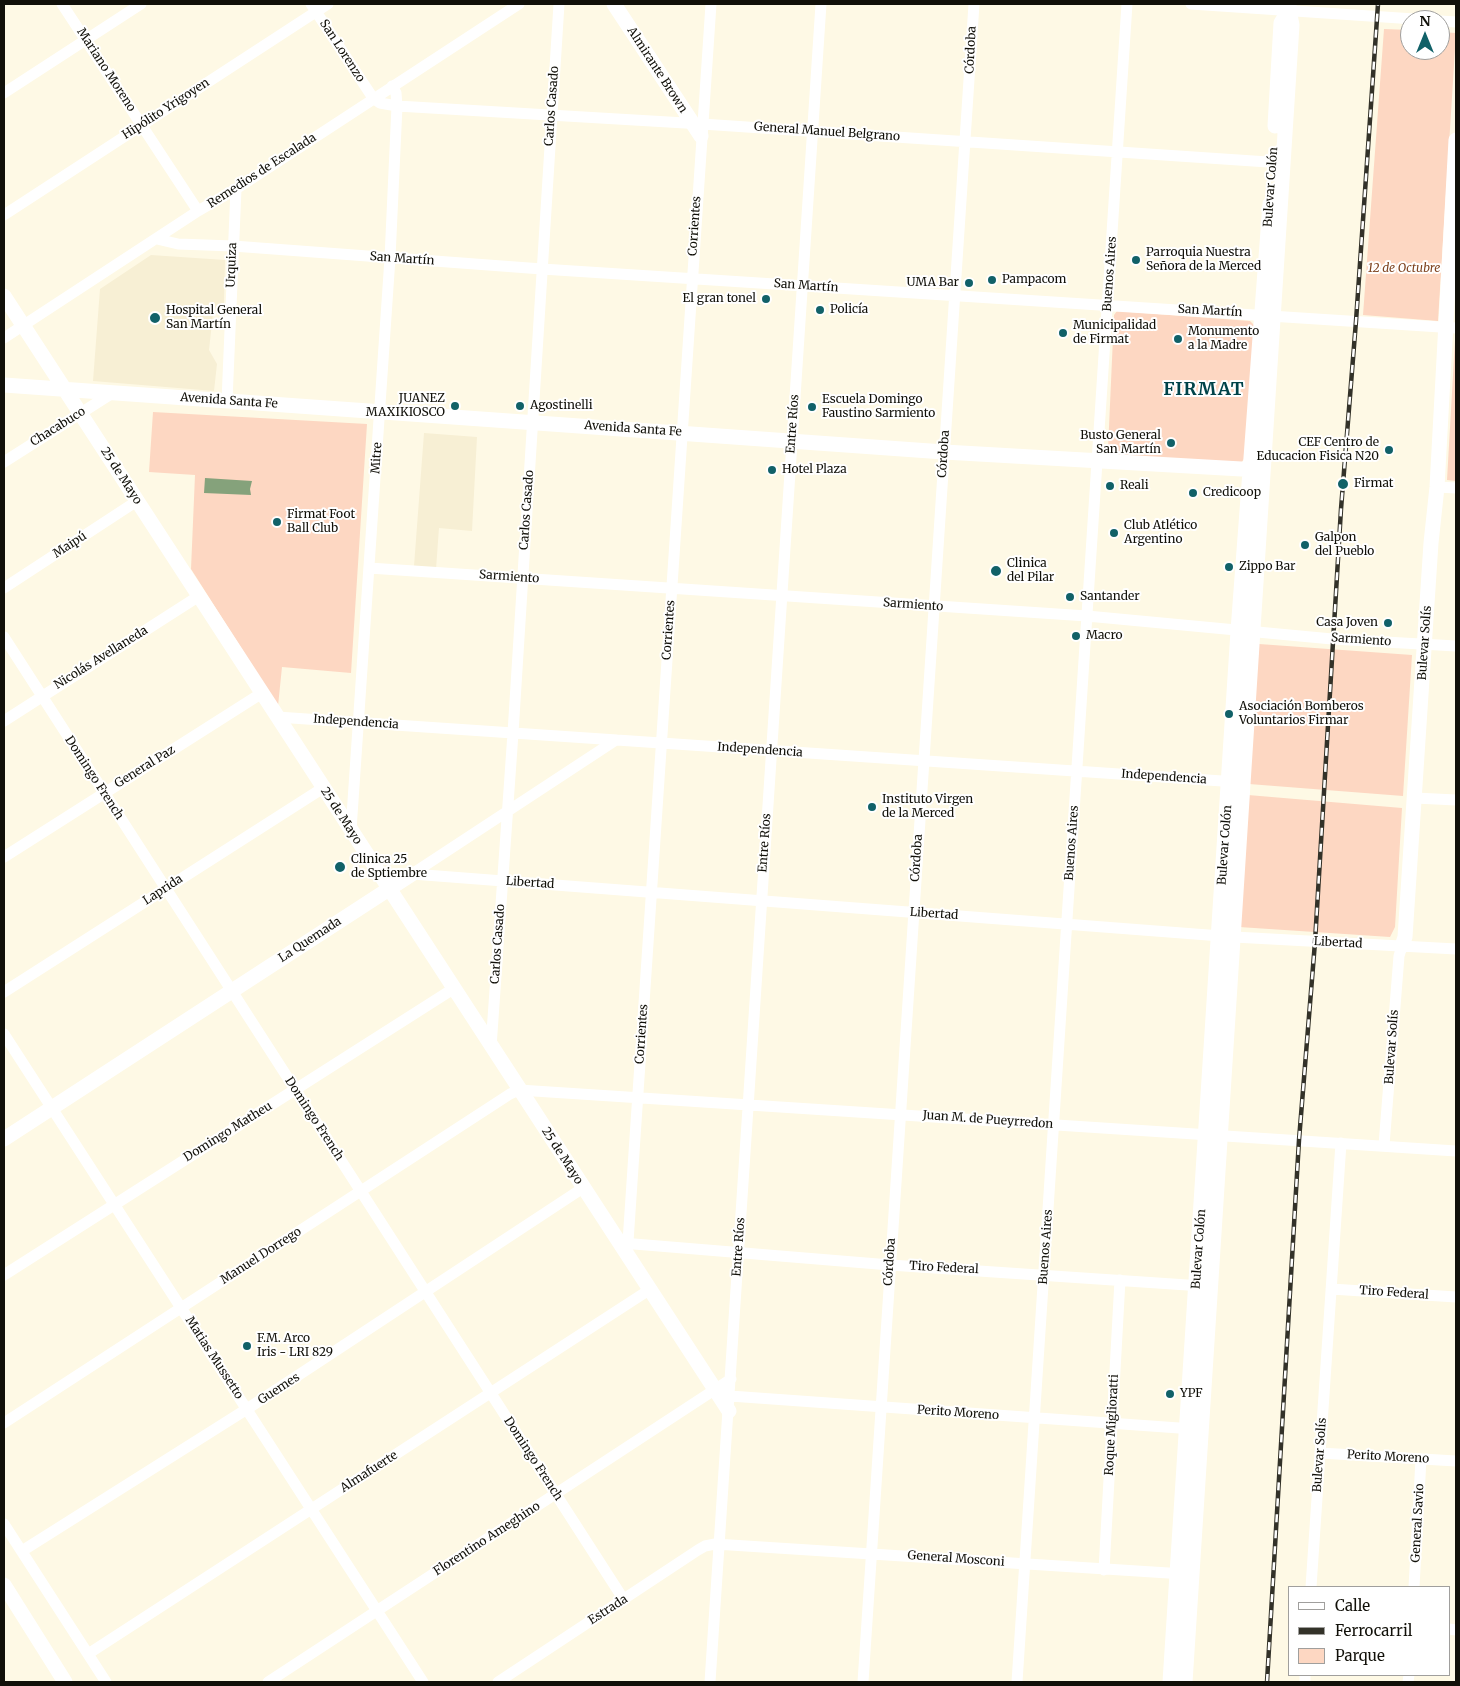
<!DOCTYPE html>
<meta charset="utf-8">
<style>
body{margin:0}
#map{position:relative;width:1460px;height:1686px;overflow:hidden;background:#fef9e5;font-family:Merriweather,serif}
canvas{display:block}
.frame{position:absolute;inset:0;border:5px solid #111009;pointer-events:none}
.legend{position:absolute;left:1288px;top:1586px;width:162px;height:90px;box-sizing:border-box;background:#fff;border:1px solid #a09f9d;margin:0;padding:6px 9px;list-style:none;font-size:15px;color:#111009}
.legend li{display:flex;align-items:center;gap:10px;height:25px}
.legend b{width:25px;border:1px solid #a09f9d}
.north{position:absolute;left:1400px;top:10px;width:50px;height:50px;box-sizing:border-box;background:#fff;border:1px solid #a09f9d;border-radius:50%;rotate:0deg;font-size:14px;font-weight:700;line-height:20px;text-align:center;color:#111009}
.north::after{content:'';display:block;margin:auto;width:18px;height:22px;background:#116168;clip-path:polygon(50% 0,100% 100%,50% 72%,0 100%)}
</style>
<div id="map">
<canvas width="1460" height="1686"></canvas>
<div class="frame"></div>
<ul class="legend">
<li><b style="height:6px;background:#fff"></b>Calle</li>
<li><b style="height:6px;background:#333229"></b>Ferrocarril</li>
<li><b style="height:14px;background:#fdd7c2"></b>Parque</li>
</ul>
<div class="north">N</div>
</div>
<script>
const ctx = document.querySelector('canvas').getContext('2d');
ctx.lineJoin = 'round';
function fillPath(path, color) { ctx.fillStyle = color; ctx.fill(path, 'evenodd'); }
const shape = rows => new Path2D(rows.map(r => 'M' + r).join(''));
function stroke(path, color, width, dash) { ctx.strokeStyle = color; ctx.lineWidth = width; ctx.lineCap = dash ? 'butt' : 'round'; ctx.setLineDash(dash || []); ctx.stroke(path); }
function label(font, color, halo, rows, align = 'center') {
  ctx.font = font + ' Merriweather,serif'; ctx.lineWidth = 4; ctx.setLineDash([]); ctx.textBaseline = 'middle'; ctx.strokeStyle = halo; ctx.fillStyle = color; for (const [text, x, y, turn = 0] of rows) {
    ctx.save(); ctx.translate(x, y); ctx.rotate((+turn || 0) * Math.PI / 180); ctx.textAlign = isNaN(turn) ? turn : align; if (halo) ctx.strokeText(text, 0, 0); ctx.fillText(text, 0, 0); ctx.restore();
  }
}
fillPath(shape([
 [151,255,225,260,224,303,213,313,209,350,217,364,214,391,93,381,100,289],
 [424,433,477,437,472,531,439,528,436,569,414,566]
]), '#f7efd4');
fillPath(shape([
 [1384,29,1410,30,1410,50,1440,50,1440,32,1456,33,1438,321,1363,315],
 [1117,311,1250,321,1254,325,1245,458,1239,465,1115,456,1108,449,1114,315],
 [1455,340,1456,340,1456,481,1447,480],
 [153,412,367,424,351,673,282,667,278,706,191,569,195,475,149,472],
 [1259,644,1412,655,1403,796,1249,784],
 [1248,795,1402,808,1395,927,1390,937,1239,927]
]), '#fdd7c2');
fillPath(shape([
 [205,478,252,481,250,489,251,495,204,493]
]), '#85a27b');
stroke(shape([
 [62,4,198,211],
 [311,4,373,98,380,103,397,106,702,124,1283,163],
 [1191,4,1429,20],
 [1440,21,1456,22],
 [4,93,141,4],
 [4,215,328,4],
 [157,239,178,244,233,246,542,269,1456,328],
 [4,338,198,211,236,189,519,4],
 [227,401,236,189],
 [4,462,114,392],
 [1437,487,1456,488],
 [369,568,1087,616,1332,639,1456,646],
 [4,588,137,501],
 [4,637,624,1600],
 [277,717,1237,782],
 [4,721,199,596],
 [1415,798,1456,800],
 [351,830,390,258,397,106,396,93,392,86],
 [4,857,262,693],
 [412,874,1234,937,1456,949],
 [412,874,616,740],
 [4,992,323,788],
 [4,1034,423,1682],
 [491,1047,513,733,559,4],
 [1384,1145,1399,956,1402,946],
 [622,1243,890,1265,1202,1286],
 [627,1257,711,4],
 [4,1275,453,989],
 [1331,1289,1456,1297],
 [723,1393,730,1396,1193,1429],
 [4,1423,510,1094,519,1090,1456,1151],
 [1320,1453,1456,1461],
 [4,1524,106,1682],
 [22,1551,247,1409,583,1188],
 [1104,1570,1120,1280],
 [1311,1587,1341,1143],
 [1414,1587,1421,1459],
 [1449,1629,1456,1630],
 [88,1654,649,1290],
 [268,1682,731,1379],
 [498,1682,698,1550,705,1546,715,1544,1184,1574],
 [710,1682,821,4],
 [863,1682,974,4],
 [1017,1682,1127,4],
 [1305,1682,1305,1675],
 [1408,1682,1409,1675]
]), '#fff', 11);
stroke(shape([
 [614,4,701,136],
 [1275,126,1281,23,1289,10],
 [4,296,729,1411],
 [4,385,944,452,1259,470],
 [1402,946,1405,937,1431,543,1437,487,1456,140],
 [4,1139,412,874],
 [4,1585,65,1682],
 [1170,1682,1238,631,1270,204],
 [1185,1682,1292,25,1289,10,1289,4]
]), '#fff', 15);
const rail = shape([
 [1267,1682,1299,1140,1315,942,1341,509,1356,321,1378,4]
]);
stroke(rail, '#333229', 4.5);
stroke(rail, '#fff', 2.5, [8]);
for (const [x, y, r, color] of [
 [1136,260,5,"#116168"],
 [992,280,5,"#116168"],
 [969,283,5,"#116168"],
 [766,299,5,"#116168"],
 [820,310,5,"#116168"],
 [155,318,6,"#116168"],
 [1063,333,5,"#116168"],
 [1178,339,5,"#116168"],
 [455,406,5,"#116168"],
 [520,406,5,"#116168"],
 [812,407,5,"#116168"],
 [1171,443,5,"#116168"],
 [1389,450,5,"#116168"],
 [772,470,5,"#116168"],
 [1343,484,6,"#116168"],
 [1110,486,5,"#116168"],
 [1193,493,5,"#116168"],
 [277,522,5,"#116168"],
 [1114,533,5,"#116168"],
 [1305,545,5,"#116168"],
 [1229,567,5,"#116168"],
 [996,571,6,"#116168"],
 [1070,597,5,"#116168"],
 [1388,623,5,"#116168"],
 [1076,636,5,"#116168"],
 [1229,714,5,"#116168"],
 [872,807,5,"#116168"],
 [340,867,6,"#116168"],
 [247,1346,5,"#116168"],
 [1170,1394,5,"#116168"]
]) { const dot = new Path2D(); dot.arc(x, y, r, 0, 2 * Math.PI); ctx.fillStyle = color; ctx.fill(dot); stroke(dot, '#fff', 2); }
label('12px', '#111009', '#fff', [
 ["Córdoba",971,50,-87],
 ["San Lorenzo",342,51,57],
 ["Mariano Moreno",106,70,57],
 ["Almirante Brown",657,70,57],
 ["Carlos Casado",552,106,-86],
 ["Hipólito Yrigoyen",166,109,-33],
 ["General Manuel Belgrano",827,132,4],
 ["Remedios de Escalada",262,171,-33],
 ["Bulevar Colón",1271,187,-86],
 ["Corrientes",695,226,-86],
 ["San Martín",402,259,4],
 ["Urquiza",232,265,-88],
 ["Buenos Aires",1110,274,-86],
 ["San Martín",806,286,4],
 ["San Martín",1210,311,3],
 ["Avenida Santa Fe",229,401,4],
 ["Entre Ríos",793,424,-86],
 ["Chacabuco",58,427,-32],
 ["Avenida Santa Fe",633,429,4],
 ["Córdoba",944,454,-86],
 ["Mitre",377,458,-86],
 ["25 de Mayo",121,476,57],
 ["Carlos Casado",527,510,-86],
 ["Maipú",70,545,-33],
 ["Sarmiento",509,577,4],
 ["Sarmiento",913,605,4],
 ["Corrientes",669,630,-86],
 ["Sarmiento",1361,640,4],
 ["Bulevar Solís",1425,643,-86],
 ["Nicolás Avellaneda",101,658,-32],
 ["Independencia",356,722,4],
 ["Independencia",760,750,4],
 ["General Paz",145,767,-32],
 ["Independencia",1164,777,4],
 ["Domingo French",94,778,57],
 ["25 de Mayo",341,816,57],
 ["Entre Ríos",765,843,-86],
 ["Buenos Aires",1072,843,-86],
 ["Bulevar Colón",1225,845,-86],
 ["Córdoba",917,858,-86],
 ["Libertad",530,883,4],
 ["Laprida",163,890,-33],
 ["Libertad",934,914,4],
 ["La Quemada",310,940,-33],
 ["Libertad",1338,943,3],
 ["Carlos Casado",498,944,-86],
 ["Corrientes",642,1034,-86],
 ["Bulevar Solís",1392,1047,-86],
 ["Domingo French",314,1119,57],
 ["Juan M. de Pueyrredon",988,1120,4],
 ["Domingo Matheu",228,1132,-32],
 ["25 de Mayo",562,1156,57],
 ["Entre Ríos",739,1247,-86],
 ["Buenos Aires",1046,1247,-86],
 ["Bulevar Colón",1199,1249,-86],
 ["Manuel Dorrego",261,1256,-33],
 ["Córdoba",890,1262,-86],
 ["Tiro Federal",944,1268,3],
 ["Tiro Federal",1394,1293,4],
 ["Matias Mussetto",214,1358,57],
 ["Guemes",279,1389,-33],
 ["Perito Moreno",958,1413,4],
 ["Roque Miglioratti",1112,1425,-87],
 ["Bulevar Solís",1320,1455,-86],
 ["Perito Moreno",1388,1457,3],
 ["Domingo French",533,1459,57],
 ["Almafuerte",369,1472,-33],
 ["General Savio",1418,1523,-87],
 ["Florentino Ameghino",487,1539,-33],
 ["General Mosconi",956,1559,4],
 ["Estrada",608,1610,-33]
]);
label('12px', '#111009', '#fff', [
 ["Parroquia Nuestra",1146,253],
 ["Señora de la Merced",1146,267],
 ["Pampacom",1002,280],
 ["UMA Bar",959,283,"right"],
 ["El gran tonel",756,299,"right"],
 ["Policía",830,310],
 ["Hospital General",166,311],
 ["San Martín",166,325],
 ["Municipalidad",1073,326],
 ["de Firmat",1073,340],
 ["Monumento",1188,332],
 ["a la Madre",1188,346],
 ["JUANEZ",445,399,"right"],
 ["MAXIKIOSCO",445,413,"right"],
 ["Escuela Domingo",822,400],
 ["Faustino Sarmiento",822,414],
 ["Agostinelli",530,406],
 ["Busto General",1161,436,"right"],
 ["San Martín",1161,450,"right"],
 ["CEF Centro de",1379,443,"right"],
 ["Educacion Fisica N20",1379,457,"right"],
 ["Hotel Plaza",782,470],
 ["Firmat",1354,484],
 ["Reali",1120,486],
 ["Credicoop",1203,493],
 ["Firmat Foot",287,515],
 ["Ball Club",287,529],
 ["Club Atlético",1124,526],
 ["Argentino",1124,540],
 ["Galpon",1315,538],
 ["del Pueblo",1315,552],
 ["Clinica",1007,564],
 ["del Pilar",1007,578],
 ["Zippo Bar",1239,567],
 ["Santander",1080,597],
 ["Casa Joven",1378,623,"right"],
 ["Macro",1086,636],
 ["Asociación Bomberos",1239,707],
 ["Voluntarios Firmar",1239,721],
 ["Instituto Virgen",882,800],
 ["de la Merced",882,814],
 ["Clinica 25",351,860],
 ["de Sptiembre",351,874],
 ["F.M. Arco",257,1339],
 ["Iris - LRI 829",257,1353],
 ["YPF",1180,1394]
], 'left');
label('italic 12px', '#7f4420', '#fff', [
 ["12 de Octubre",1404,269]
]);
ctx.letterSpacing = '1px';
label('bold 18px', '#004349', '#fff', [
 ["FIRMAT",1204,390]
]);
ctx.letterSpacing = '0px';
</script>
